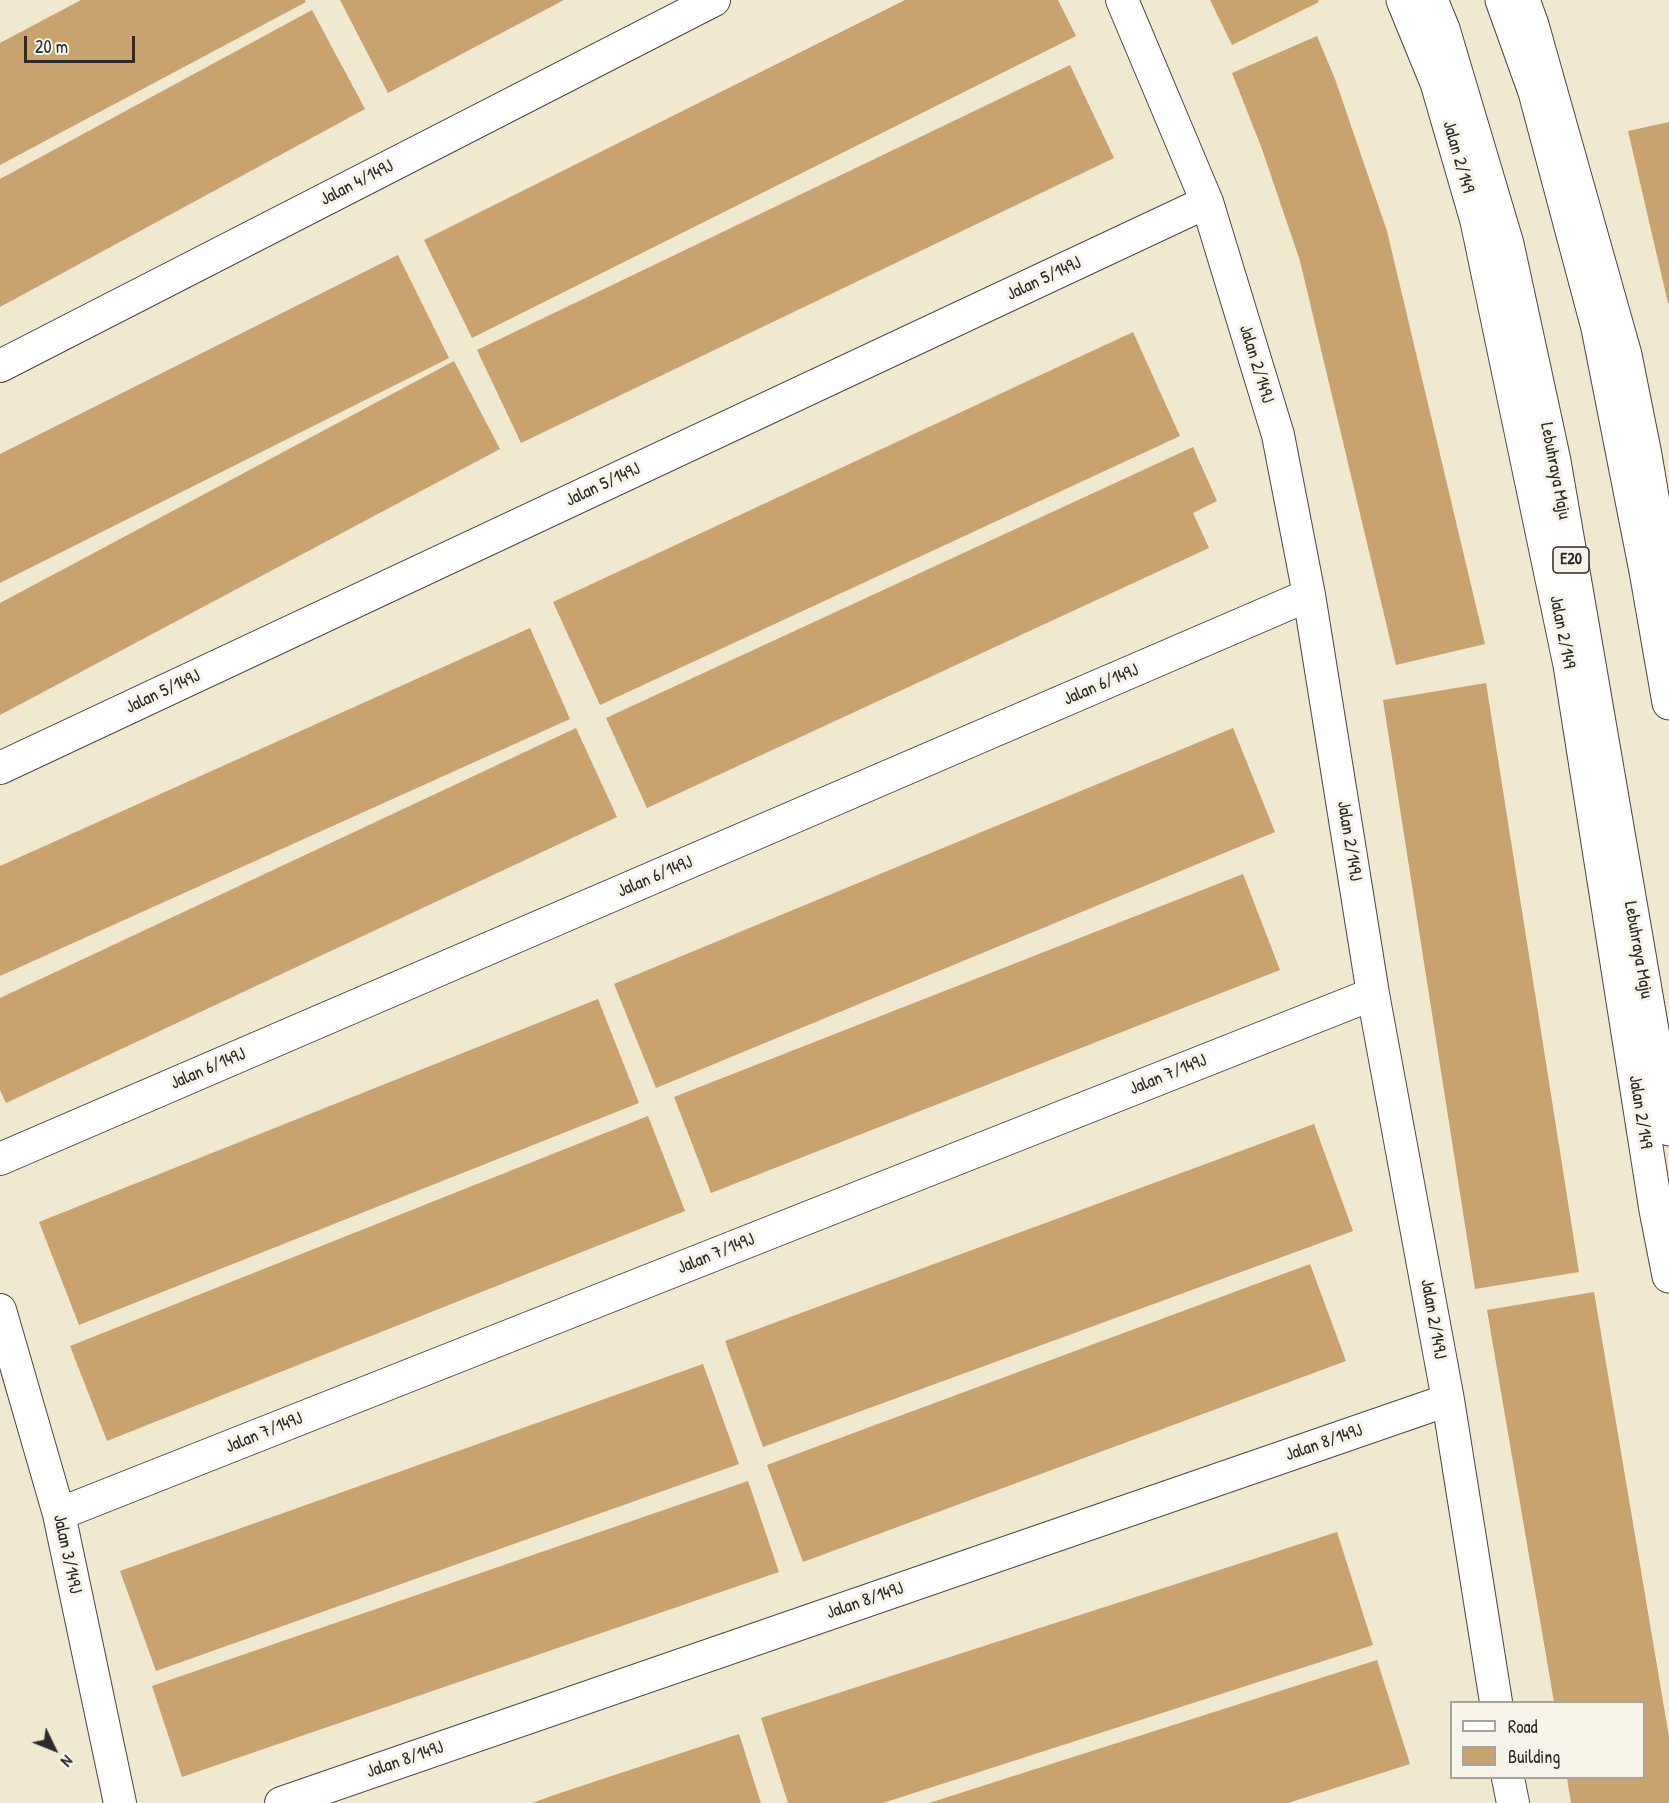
<!DOCTYPE html>
<style>
body{margin:0}
#map{position:relative;width:1669px;height:1803px;overflow:hidden;background:#f0e8cf;font-family:"Patrick Hand",sans-serif}
canvas{display:block}
.legend{position:absolute;left:1450px;top:1701px;width:195px;height:78px;box-sizing:border-box;background:#f7f3e8;border:2px solid #a5a39c;margin:0;padding:8px 10px;list-style:none;font-size:18px;color:#2b2b2b}
.legend li{display:flex;align-items:center;gap:12px;height:30px}
.legend b{width:30px;border:2px solid #a5a39c}
.north{position:absolute;left:24px;top:1719px;width:60px;height:60px;-webkit-text-stroke:4px #f7f3e8;paint-order:stroke;rotate:133deg;font-size:16px;font-weight:700;line-height:24px;text-align:center;color:#2b2b2b}
.north::after{content:'';display:block;margin:auto;width:21px;height:27px;background:#2b2b2b;clip-path:polygon(50% 0,100% 100%,50% 72%,0 100%)}
.scale{position:absolute;left:24px;top:36px;width:111px;height:27px;box-sizing:border-box;border:3px solid #2b2b2b;border-top:0;padding-left:8px;font-size:18px;line-height:21px;white-space:nowrap;color:#2b2b2b;-webkit-text-stroke:4px #f7f3e8;paint-order:stroke}
</style>
<div id="map">
<canvas width="1669" height="1803"></canvas>
<ul class="legend">
<li><b style="height:8px;background:#fff"></b>Road</li>
<li><b style="height:16px;background:#c8a26f"></b>Building</li>
</ul>
<div class="north">N</div>
<div class="scale">20 m</div>
</div>
<script>
const ctx = document.querySelector('canvas').getContext('2d');
ctx.lineJoin = 'round';
function fillPath(path, color) { ctx.fillStyle = color; ctx.fill(path, 'evenodd'); }
const shape = rows => new Path2D(rows.map(r => 'M' + r).join(''));
function stroke(path, color, width, dash) { ctx.strokeStyle = color; ctx.lineWidth = width; ctx.lineCap = dash ? 'butt' : 'round'; ctx.setLineDash(dash || []); ctx.stroke(path); }
function label(font, color, halo, rows, align = 'center') {
  ctx.font = font + ' "Patrick Hand",sans-serif'; ctx.lineWidth = 6; ctx.setLineDash([]); ctx.textBaseline = 'middle'; ctx.strokeStyle = halo; ctx.fillStyle = color; for (const [text, x, y, turn = 0] of rows) {
    ctx.save(); ctx.translate(x, y); ctx.rotate((+turn || 0) * Math.PI / 180); ctx.textAlign = isNaN(turn) ? turn : align; if (halo) ctx.strokeText(text, 0, 0); ctx.fillText(text, 0, 0); ctx.restore();
  }
}
fillPath(shape([
 [81,0,305,0,306,2,0,165,0,43],
 [340,0,564,0,388,93],
 [905,0,1058,0,1076,36,472,338,424,240],
 [1210,0,1318,0,1319,2,1232,45],
 [312,10,365,109,0,307,0,179],
 [1317,36,1335,79,1387,231,1485,644,1396,665,1300,261,1262,149,1232,73],
 [1070,65,1114,158,521,443,477,350],
 [1669,122,1669,303,1668,303,1628,131],
 [398,255,449,358,0,583,0,454],
 [1133,332,1180,436,600,705,553,602],
 [454,361,500,449,0,715,0,603],
 [1193,447,1217,501,1193,513,1209,548,647,808,606,718],
 [530,628,570,719,0,976,0,866],
 [1486,683,1579,1272,1475,1289,1383,700],
 [576,728,617,817,6,1103,0,1090,0,998],
 [1233,728,1275,832,656,1088,614,984],
 [1243,874,1280,970,711,1193,674,1097],
 [598,999,639,1103,79,1325,39,1222],
 [648,1116,685,1211,107,1441,70,1346],
 [1314,1124,1353,1231,763,1447,725,1341],
 [1310,1264,1346,1361,803,1562,767,1465],
 [1594,1292,1669,1737,1669,1803,1571,1803,1567,1778,1644,1778,1644,1702,1554,1702,1487,1310],
 [703,1364,739,1464,156,1671,120,1571],
 [748,1481,779,1572,182,1777,152,1686],
 [1337,1532,1373,1645,883,1803,788,1803,761,1718],
 [1377,1660,1410,1764,1288,1803,929,1803],
 [739,1734,761,1803,532,1803,560,1793]
]), '#c8a26f');
const minor = shape([
 [1122,0,1207,202,1278,435,1309,595,1373,994,1448,1400,1496,1702],
 [0,366,714,0],
 [0,768,1207,202],
 [0,1159,1309,595],
 [0,1310,59,1514,120,1803],
 [59,1514,1373,994],
 [1508,1778,1513,1803],
 [281,1803,1448,1400]
]);
const secondary = shape([
 [1403,0,1437,83,1477,221,1570,665,1656,1210,1669,1276],
 [1523,0,1532,25,1625,355,1645,455,1669,597]
]);
const motorway = shape([
 [1431,0,1443,29,1507,244,1554,461,1669,1129],
 [1502,0,1535,92,1598,328,1646,571,1669,703]
]);
stroke(minor, '#494744', 34);
stroke(secondary, '#494744', 35);
stroke(motorway, '#494744', 35);
stroke(minor, '#fff', 32);
stroke(secondary, '#fff', 33);
stroke(motorway, '#fff', 33);
for (const [x, y, w] of [
 [1571,560,36]
]) { const box = new Path2D(); box.roundRect(x - w / 2, y - 13, w, 26, 4.5); ctx.fillStyle = '#f7f3e8'; ctx.fill(box); stroke(box, '#2b2b2b', 1.5); }
label('bold 16px', '#2b2b2b', null, [
 ["E20",1571,560]
]);
label('18px', '#2b2b2b', '#f7f3e8', [
 ["Jalan 2/149",1458,157,74],
 ["Jalan 4/149J",357,183,-27],
 ["Jalan 5/149J",1044,279,-25],
 ["Jalan 2/149J",1256,364,73],
 ["Lebuhraya Maju",1555,471,79],
 ["Jalan 5/149J",603,485,-25],
 ["Jalan 2/149",1562,632,79],
 ["Jalan 6/149J",1101,685,-23],
 ["Jalan 5/149J",163,692,-25],
 ["Jalan 2/149J",1349,841,81],
 ["Jalan 6/149J",655,877,-23],
 ["Lebuhraya Maju",1638,950,80],
 ["Jalan 6/149J",208,1069,-23],
 ["Jalan 7/149J",1168,1075,-22],
 ["Jalan 2/149",1640,1112,81],
 ["Jalan 7/149J",716,1254,-22],
 ["Jalan 2/149J",1433,1319,80],
 ["Jalan 7/149J",264,1433,-22],
 ["Jalan 8/149J",1324,1443,-19],
 ["Jalan 3/149J",67,1554,78],
 ["Jalan 8/149J",865,1601,-19],
 ["Jalan 8/149J",405,1760,-19]
]);
</script>
